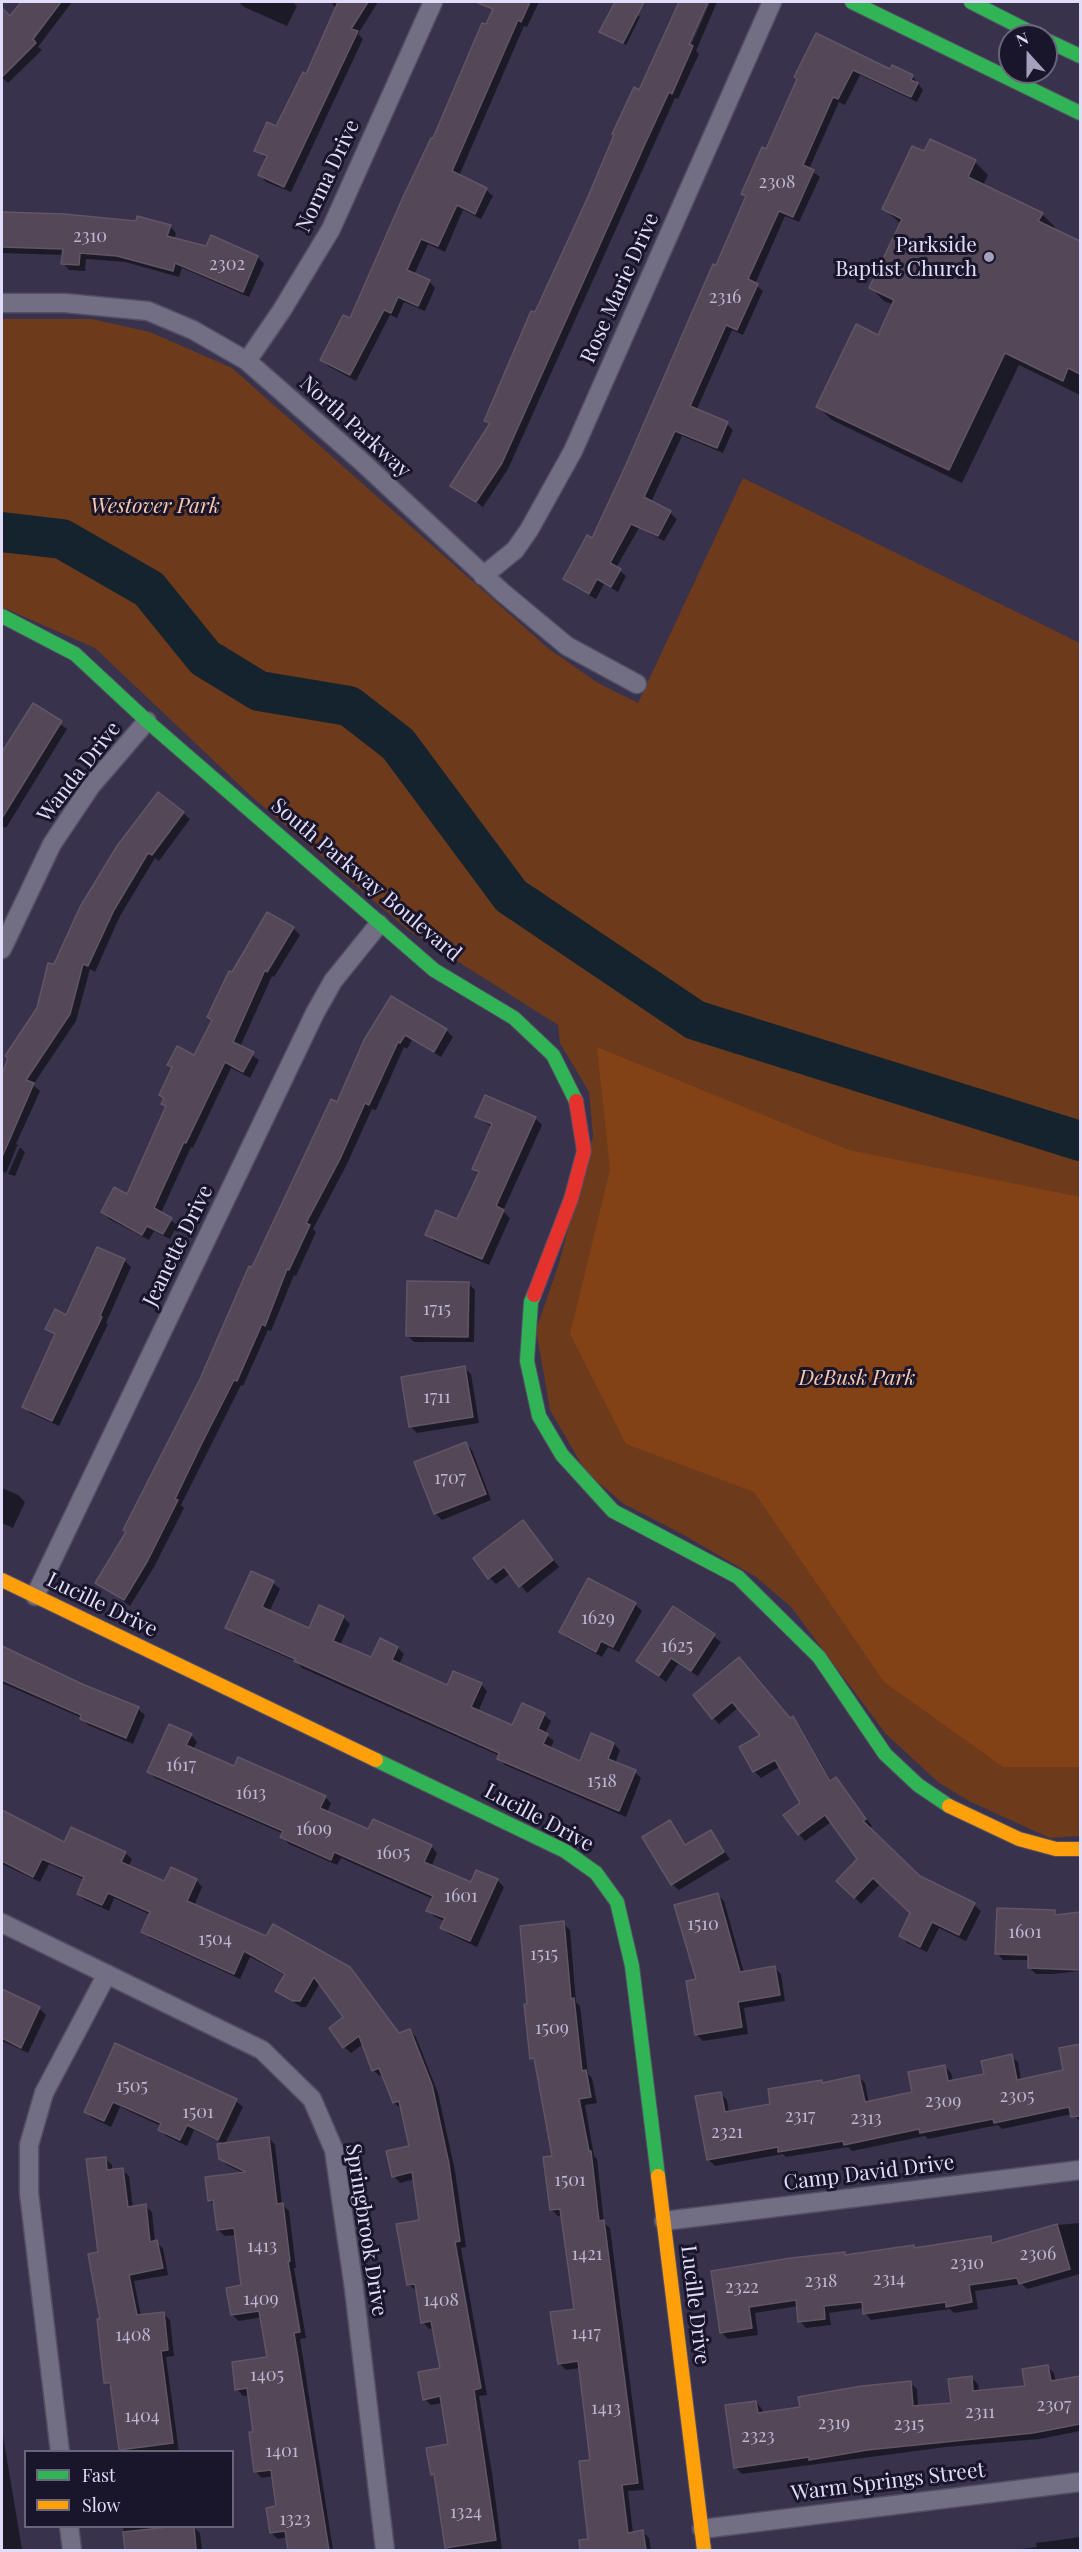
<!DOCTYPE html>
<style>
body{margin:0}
#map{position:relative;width:1082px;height:2552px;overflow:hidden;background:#38324c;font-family:"Playfair Display",serif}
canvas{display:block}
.frame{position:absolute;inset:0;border:3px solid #e0dcfa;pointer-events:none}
.legend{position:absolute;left:24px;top:2450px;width:210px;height:78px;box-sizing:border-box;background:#19152a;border:2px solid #69657d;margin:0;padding:8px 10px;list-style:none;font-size:18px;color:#e0dcfa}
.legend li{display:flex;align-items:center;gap:12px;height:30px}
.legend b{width:30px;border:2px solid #69657d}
.north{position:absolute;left:998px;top:24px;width:60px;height:60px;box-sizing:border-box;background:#19152a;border:2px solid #69657d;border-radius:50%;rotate:339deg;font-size:16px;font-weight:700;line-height:24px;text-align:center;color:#e0dcfa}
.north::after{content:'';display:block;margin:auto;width:21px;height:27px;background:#a5a0bd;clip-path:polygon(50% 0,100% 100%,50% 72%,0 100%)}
</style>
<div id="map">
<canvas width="1082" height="2552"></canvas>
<div class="frame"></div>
<ul class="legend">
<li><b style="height:8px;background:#30b455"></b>Fast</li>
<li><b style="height:8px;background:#ff9f0a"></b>Slow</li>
</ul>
<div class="north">N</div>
</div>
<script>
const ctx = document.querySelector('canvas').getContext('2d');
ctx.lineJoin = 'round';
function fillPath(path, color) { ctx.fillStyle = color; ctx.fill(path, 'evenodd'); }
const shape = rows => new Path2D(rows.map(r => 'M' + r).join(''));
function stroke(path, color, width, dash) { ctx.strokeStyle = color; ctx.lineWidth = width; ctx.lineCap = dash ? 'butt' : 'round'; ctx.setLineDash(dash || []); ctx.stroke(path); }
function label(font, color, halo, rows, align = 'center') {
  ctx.font = font + ' "Playfair Display",serif'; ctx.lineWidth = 6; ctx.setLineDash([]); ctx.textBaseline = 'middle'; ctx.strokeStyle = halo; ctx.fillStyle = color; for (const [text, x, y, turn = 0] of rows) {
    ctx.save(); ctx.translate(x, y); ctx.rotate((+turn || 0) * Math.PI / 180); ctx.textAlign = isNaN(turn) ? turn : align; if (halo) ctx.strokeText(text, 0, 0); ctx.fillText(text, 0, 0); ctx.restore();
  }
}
fillPath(shape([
 [2,319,92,319,150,332,232,368,549,649,598,683,638,703,743,478,1080,643,1080,1836,1050,1838,971,1802,939,1783,886,1734,791,1607,756,1577,682,1534,624,1504,586,1472,550,1410,536,1330,559,1263,593,1136,589,1092,560,1043,558,1025,408,930,251,796,95,648,2,607]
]), '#6d3a1b');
fillPath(shape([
 [597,1047,849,1150,1080,1197,1080,1767,1003,1767,884,1682,754,1492,626,1444,570,1334,610,1170]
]), '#824216');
fillPath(shape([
 [23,2,72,2,38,47,42,50,8,83,4,79,2,81,2,21,7,16,10,18],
 [238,2,293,2,297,6,287,26,244,7],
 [331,2,378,2,358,34,363,39,291,192,266,182,260,175,267,159,256,150,277,128,307,76,336,9],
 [498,2,539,2,527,27,524,26,459,176,486,190,493,196,481,219,463,210,445,252,428,244,414,275,429,281,435,288,425,311,404,302,397,318,390,315,356,381,328,366,322,360,351,320],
 [680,2,707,2,685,50,688,52,710,2,717,2,696,51,699,54,678,99,675,98,508,469,483,507,452,485,491,425,486,420],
 [637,14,640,17,626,45,604,34],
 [817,35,891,72,893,67,913,77,923,90,917,102,860,75,845,105,839,102,809,169,820,177,799,222,785,216,755,284,763,291,743,335,732,330,696,411,727,424,733,430,723,453,682,436,651,502,670,513,677,519,664,541,639,528,616,568,626,576,618,592,604,584,596,599,571,585,564,579,593,540,747,198,742,193,767,150],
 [925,153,975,162,988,175,983,186,1042,214,1055,227,1054,230,1080,243,1080,395,1019,365,962,483,832,420,818,407,879,337,894,305,884,301,870,287,901,224,884,209],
 [2,213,63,215,170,226,176,233,174,240,207,248,212,237,258,257,264,264,249,297,182,268,179,277,125,262,86,259,85,271,69,270,63,263,63,255,2,253],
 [34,705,67,729,6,828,2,826,2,757],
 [183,813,190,819,159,861,155,858,120,916,95,972,90,969,76,1021,33,1085,40,1091,16,1144,19,1146,17,1146,6,1173,2,1171,2,1077,38,1009,81,907],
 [268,914,293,928,300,935,274,977,272,976,240,1047,259,1060,250,1078,231,1068,193,1148,191,1147,161,1213,177,1225,170,1239,154,1231,149,1240,109,1219,103,1212,128,1196,167,1108,163,1104,165,1099,160,1095,173,1069,169,1065,195,1057,233,974],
 [392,998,446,1030,453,1037,441,1057,412,1040,407,1049,404,1047,376,1110,372,1109,346,1166,313,1229,316,1232,296,1276,294,1275,271,1331,268,1330,243,1386,241,1385,181,1505,184,1508,154,1567,130,1606,97,1582,127,1532,252,1269],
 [477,1117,535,1118,542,1125,503,1211,510,1218,489,1265,434,1241,427,1234,458,1221,479,1175,473,1169,492,1127],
 [20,1147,25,1152,15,1176,8,1174],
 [98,1249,125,1261,131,1267,106,1323,108,1324,59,1426,30,1413,24,1407,56,1337,47,1329,67,1317],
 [468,1283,475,1290,474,1342,414,1342,407,1335],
 [464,1368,471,1374,479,1423,417,1433,410,1426],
 [466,1444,472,1450,491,1500,442,1520,435,1513],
 [2,1488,18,1495,25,1502,13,1528,2,1523],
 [523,1522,559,1567,527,1593,511,1573,496,1584,490,1578],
 [252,1573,273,1583,280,1589,269,1612,310,1630,343,1617,350,1624,340,1645,372,1659,398,1648,404,1654,399,1665,448,1687,481,1684,487,1691,478,1712,513,1727,544,1715,551,1721,545,1734,554,1741,550,1749,581,1763,614,1744,620,1750,615,1764,635,1772,641,1778,626,1817,505,1765,498,1758,500,1756,302,1668,297,1662,234,1634,227,1628],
 [635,1604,642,1611,619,1652,608,1647,602,1657,567,1638,561,1632],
 [673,1608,721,1642,698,1676,678,1664,666,1682,638,1661],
 [2,1648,138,1709,145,1715,133,1744,88,1725,82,1718,2,1683],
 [739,1659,791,1719,793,1718,799,1725,832,1782,842,1786,872,1826,868,1829,919,1878,974,1905,981,1911,966,1941,939,1928,927,1952,907,1943,901,1936,912,1913,880,1884,861,1904,838,1881,859,1859,831,1822,805,1841,799,1834,802,1804,781,1766,761,1778,754,1771,763,1735,739,1707,719,1724,713,1718],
 [191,1735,197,1742,193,1750,235,1768,325,1797,331,1803,327,1813,369,1831,431,1846,437,1853,431,1867,471,1884,497,1880,504,1887,477,1947,449,1934,442,1928,445,1921,435,1917,428,1910,433,1899,341,1858,337,1865,289,1844,282,1837,284,1834,155,1778,149,1772],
 [2,1812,65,1844,125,1853,132,1859,128,1867,165,1883,196,1880,202,1887,194,1906,267,1938,349,1968,400,2034,410,2031,416,2037,438,2093,455,2171,466,2247,461,2248,487,2395,479,2396,492,2473,502,2550,450,2550,446,2547,436,2478,432,2474,450,2445,443,2403,431,2405,425,2399,442,2369,434,2328,429,2329,423,2322,417,2291,409,2285,421,2221,415,2179,400,2183,394,2176,411,2147,402,2109,394,2103,383,2075,380,2076,373,2070,363,2044,351,2053,344,2047,345,2018,320,1983,306,2007,301,2007,277,1991,286,1976,250,1957,240,1979,150,1938,143,1932,151,1915,114,1898,109,1911,85,1900,78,1894,85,1880,49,1864,40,1882,2,1864],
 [670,1822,687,1846,711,1832,730,1859,679,1890,672,1884],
 [717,1894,724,1901,744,1973,774,1967,781,1974,785,2001,744,2008,748,2034,703,2041,697,2035,688,1982,698,1980],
 [1055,1912,1059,1916,1080,1913,1080,1971,1053,1974,1036,1974,1029,1967,1030,1960,1003,1960,997,1953],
 [563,1923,570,1930,576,2002,580,2006,588,2074,592,2078,597,2103,585,2105,594,2156,597,2159,604,2223,610,2228,644,2490,628,2491,633,2533,643,2532,649,2538,651,2550,588,2550,586,2541,590,2540,592,2461,580,2368,566,2370,559,2363,576,2310,562,2215,558,2216,551,2209,554,2157,537,2063,532,2058,529,2005],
 [2,1990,39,2008,46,2015,28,2053,2,2041],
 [116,2045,236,2101,243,2107,225,2144,269,2138,275,2145,282,2204,289,2211,296,2268,294,2268,306,2338,300,2339,333,2550,289,2550,287,2537,278,2539,271,2533,278,2507,273,2476,262,2478,255,2471,255,2433,249,2395,243,2396,237,2389,268,2359,262,2317,239,2321,232,2315,243,2287,236,2235,225,2236,218,2230,215,2206,209,2200,245,2174,227,2165,220,2158,224,2144,194,2130,187,2146,166,2136,159,2129,161,2126,120,2107,111,2127,92,2118,85,2111],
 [1080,2046,1080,2121,1072,2114,1002,2129,998,2125,928,2139,925,2136,852,2151,848,2147,786,2157,783,2154,715,2166,708,2159,720,2093,727,2100,729,2113,772,2106,821,2082,823,2084,858,2076,865,2083,869,2103,914,2094,945,2066,951,2073,953,2081,985,2075,1011,2056,1018,2062,1021,2080,1065,2071,1061,2049],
 [105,2158,112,2165,112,2171,122,2170,129,2176,133,2208,145,2206,152,2212,155,2242,163,2248,168,2275,134,2281,141,2316,163,2313,170,2320,174,2356,166,2357,179,2452,120,2452,112,2389,106,2382,102,2320,100,2253],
 [1080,2223,1080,2274,1027,2289,1022,2284,975,2291,978,2309,954,2313,950,2309,871,2320,865,2313,864,2308,829,2313,831,2325,806,2328,800,2321,798,2306,755,2313,758,2335,728,2339,721,2332,713,2272,844,2253,847,2256,913,2247,916,2249,990,2237,996,2243,1057,2225],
 [1048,2367,1054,2373,1056,2382,1080,2377,1080,2431,1040,2439,946,2447,742,2474,735,2467,756,2402,762,2409,763,2414,802,2408,910,2383,917,2389,918,2407,952,2404,971,2377,978,2384,979,2392,1027,2387],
 [2,2430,22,2549,22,2550,2,2550],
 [123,2526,193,2526,200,2533,202,2550,126,2550],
 [1080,2537,1080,2550,1013,2550,1037,2547,1036,2543]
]), '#0007');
stroke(shape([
 [2,532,62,539,149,589,205,658,259,691,349,706,398,744,511,896,695,1020,1080,1141]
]), '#14232e', 40);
const building = shape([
 [21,2,61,2,33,39,36,43,2,77,2,8,10,16,21,2],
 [338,2,368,2,351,29,358,31,284,187,258,175,267,156,254,151,267,122,276,126,303,72,306,74,338,2],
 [476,2,530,2,521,22,518,20,452,171,487,188,475,214,457,205,438,246,421,239,407,270,430,280,418,306,398,297,391,313,384,310,350,375,320,360,343,315,350,318,403,197,431,138,433,138,482,23,486,24,493,9,476,2],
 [615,2,644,2,623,43,599,32,615,2],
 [679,2,708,2,689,44,693,46,672,94,669,92,645,144,502,463,476,502,450,486,490,423,484,421,531,311,535,312,587,199,614,135,612,134,634,87,639,90,679,2],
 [816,33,890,69,892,65,913,75,911,80,918,83,911,97,853,70,838,99,833,97,803,165,814,170,793,217,779,211,748,279,758,284,737,330,726,325,690,406,728,422,717,448,675,431,644,497,671,511,658,536,631,524,610,563,621,569,611,587,597,579,589,594,563,579,587,535,592,538,625,467,713,264,716,265,746,196,741,194,762,147,766,149,797,79,794,77,816,33],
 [930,139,976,160,968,177,1043,213,1038,221,1080,241,1080,374,1068,368,1063,381,1005,353,949,470,816,407,856,324,878,335,894,300,869,288,902,219,882,209,912,146,924,151,930,139],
 [2,212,64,214,136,221,137,216,171,225,167,236,206,246,211,235,258,256,243,292,175,263,173,271,117,256,80,253,79,265,61,264,63,249,2,247,2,212],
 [33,703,62,721,2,818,2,752,33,703],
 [158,792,184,812,152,855,148,853,114,910,88,966,83,964,70,1014,26,1080,34,1083,2,1157,2,1074,8,1058,5,1056,37,1008,48,963,54,964,80,907,117,846,158,792],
 [267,912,294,927,267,972,265,970,233,1042,254,1052,243,1072,225,1062,186,1143,184,1142,154,1208,172,1218,163,1234,147,1226,142,1235,101,1212,114,1187,127,1194,166,1106,161,1104,164,1098,159,1095,172,1067,167,1065,177,1046,194,1055,212,1020,207,1017,229,971,232,972,267,912],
 [391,996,447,1029,434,1052,405,1035,400,1043,398,1042,369,1105,365,1103,340,1159,306,1223,310,1225,289,1270,287,1269,265,1326,262,1324,237,1381,234,1380,202,1443,175,1499,178,1500,148,1560,124,1600,95,1583,126,1532,123,1530,200,1379,249,1266,252,1267,331,1099,337,1102,364,1040,391,996],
 [485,1095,536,1117,496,1206,504,1210,482,1259,425,1235,436,1210,457,1219,479,1172,472,1169,492,1124,475,1117,485,1095],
 [97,1247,125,1259,100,1316,102,1317,52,1421,22,1407,55,1334,45,1329,55,1309,66,1315,97,1247],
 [407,1281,469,1282,468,1337,406,1336,407,1281],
 [465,1366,473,1417,409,1427,401,1377,465,1366],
 [466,1442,486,1494,434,1514,414,1462,466,1442],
 [523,1520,553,1560,519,1587,504,1567,488,1579,473,1558,523,1520],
 [251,1571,274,1581,262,1607,309,1628,319,1605,344,1616,333,1641,371,1657,380,1638,398,1647,392,1660,447,1685,453,1671,482,1683,471,1707,512,1725,522,1703,545,1713,538,1729,548,1734,543,1744,580,1761,591,1733,614,1743,608,1759,636,1770,619,1811,497,1759,499,1753,294,1661,295,1659,225,1628,251,1571],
 [588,1578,636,1603,613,1647,601,1641,596,1652,559,1632,588,1578],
 [673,1606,715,1634,691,1671,671,1658,659,1676,636,1661,673,1606],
 [2,1646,82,1684,139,1707,126,1738,80,1719,81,1715,2,1680,2,1646],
 [739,1657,790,1718,793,1716,830,1781,836,1777,866,1819,863,1821,920,1876,975,1903,959,1935,932,1922,920,1947,899,1936,910,1913,873,1878,854,1898,836,1881,857,1859,825,1815,798,1835,783,1815,800,1803,775,1760,753,1772,739,1747,760,1735,732,1702,712,1719,693,1695,739,1657],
 [169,1724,192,1734,186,1745,234,1766,238,1757,326,1796,320,1808,368,1829,373,1819,432,1845,424,1862,471,1882,476,1870,498,1879,470,1941,440,1928,445,1918,426,1911,433,1896,334,1852,331,1860,280,1837,283,1831,147,1772,169,1724],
 [2,1810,64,1842,71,1827,126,1852,121,1862,164,1881,171,1867,197,1879,187,1901,266,1936,273,1924,350,1967,399,2033,410,2029,432,2085,449,2164,460,2241,455,2242,481,2388,474,2390,496,2540,445,2548,434,2474,431,2475,426,2448,448,2444,440,2396,423,2400,418,2372,440,2368,431,2321,421,2323,415,2284,407,2285,396,2224,419,2220,412,2172,392,2177,386,2151,409,2146,399,2101,393,2103,379,2068,372,2071,359,2036,343,2048,329,2028,343,2017,314,1977,300,2001,293,2001,275,1991,285,1974,244,1951,234,1974,141,1932,150,1912,108,1893,102,1905,77,1894,84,1877,42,1859,33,1877,2,1861,2,1810],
 [670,1820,685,1845,711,1830,724,1852,671,1885,642,1837,670,1820],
 [718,1893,740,1972,775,1966,780,1995,738,2002,742,2027,695,2035,686,1981,696,1979,674,1905,718,1893],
 [997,1908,1055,1910,1055,1915,1080,1912,1080,1970,1028,1968,1028,1955,995,1954,997,1908],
 [564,1921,571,1999,574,1998,582,2071,586,2070,591,2097,579,2099,589,2151,591,2151,599,2221,604,2220,638,2483,622,2485,628,2533,643,2530,646,2550,580,2550,579,2540,588,2539,579,2461,590,2460,578,2361,558,2364,550,2312,574,2309,560,2209,550,2210,543,2157,552,2156,534,2058,530,2059,524,2004,527,2004,520,1926,564,1921],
 [2,1989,40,2007,21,2048,2,2038,2,1989],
 [115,2043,237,2099,218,2140,187,2125,180,2140,158,2130,161,2123,113,2102,104,2121,84,2112,115,2043],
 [1080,2044,1080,2116,1071,2117,1069,2107,994,2123,993,2119,920,2133,919,2129,844,2145,843,2141,778,2152,778,2147,707,2160,695,2096,721,2092,725,2112,770,2104,768,2089,822,2080,822,2083,859,2075,865,2102,912,2092,908,2072,945,2065,948,2081,984,2074,981,2061,1012,2054,1017,2080,1063,2070,1059,2048,1080,2044],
 [269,2137,277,2204,283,2203,290,2261,288,2262,300,2332,294,2333,329,2550,288,2550,285,2531,270,2533,266,2508,276,2506,271,2470,254,2472,249,2432,253,2432,247,2388,235,2390,232,2362,267,2357,259,2311,231,2315,226,2288,241,2285,234,2228,217,2230,213,2200,208,2201,205,2177,246,2172,219,2159,217,2144,269,2137],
 [106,2157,107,2170,123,2168,128,2207,146,2204,150,2242,157,2240,163,2268,129,2275,137,2315,164,2312,168,2350,161,2351,173,2443,119,2450,110,2383,104,2383,97,2319,100,2319,88,2254,98,2252,86,2159,106,2157],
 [1057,2224,1070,2269,1019,2284,1017,2278,969,2285,972,2302,946,2307,946,2302,863,2314,862,2302,824,2306,825,2319,798,2322,796,2300,749,2307,752,2328,720,2333,711,2271,791,2258,845,2252,845,2255,914,2245,914,2248,991,2236,992,2243,1057,2224],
 [1048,2365,1051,2381,1080,2376,1080,2424,1033,2433,867,2450,809,2460,809,2457,734,2468,725,2405,756,2401,758,2413,800,2407,798,2397,862,2386,911,2381,913,2406,951,2403,948,2379,972,2376,973,2391,1025,2386,1022,2369,1048,2365],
 [178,2526,194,2526,196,2550,125,2550,123,2532,178,2526]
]);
fillPath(building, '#534758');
stroke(building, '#625565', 1.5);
const street = shape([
 [2,303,65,303,148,311,193,330,247,361,361,461,502,592,567,646,637,684],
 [247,361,282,310,331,229,433,2],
 [483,576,515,550,529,530,573,451,772,2],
 [2,949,52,844,91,786,147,721],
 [35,1596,315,1013,333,981,379,924],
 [2,1923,262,2050,312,2099,334,2150,354,2289,385,2550],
 [664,2221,1080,2170],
 [60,2452,29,2193,29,2145,44,2093,107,1974],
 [69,2526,72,2550],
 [702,2529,1080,2482]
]);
const fast = shape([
 [852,2,1080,113],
 [971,2,1038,36],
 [1046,40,1080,56],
 [2,616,75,654,147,721,434,970,514,1018,553,1055,576,1101],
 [534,1295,531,1302,527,1361,539,1416,562,1455,613,1511,738,1577,819,1657,885,1754,918,1785,949,1806],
 [376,1760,565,1851,596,1873,617,1902,632,1966,658,2176]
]);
const slow = shape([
 [2,1580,376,1760],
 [949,1806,1019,1839,1056,1849,1080,1849],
 [658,2176,704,2550]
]);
const jam = shape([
 [534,1295,571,1199,584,1151,576,1101]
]);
stroke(street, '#534e64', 21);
stroke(fast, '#534e64', 16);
stroke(slow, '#534e64', 16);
stroke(jam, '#534e64', 16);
stroke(street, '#726e83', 18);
stroke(fast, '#30b455', 14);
stroke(slow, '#ff9f0a', 14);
stroke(jam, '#e5322d', 14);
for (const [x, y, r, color] of [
 [989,257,6,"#a5a0bd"]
]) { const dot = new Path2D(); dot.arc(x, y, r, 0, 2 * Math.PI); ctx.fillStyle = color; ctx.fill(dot); stroke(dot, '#19152a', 2); }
label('18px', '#bdb7d2', null, [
 ["2308",777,182],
 ["2310",90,236],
 ["2302",227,264],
 ["2316",725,297],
 ["1715",437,1309],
 ["1711",437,1397],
 ["1707",450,1478],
 ["1629",598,1618],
 ["1625",677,1646],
 ["1617",181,1765],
 ["1518",602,1781],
 ["1613",251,1793],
 ["1609",314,1829],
 ["1605",393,1853],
 ["1601",461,1896],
 ["1510",703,1924],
 ["1601",1025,1932],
 ["1504",215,1939],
 ["1515",544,1954],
 ["1509",552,2028],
 ["1505",132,2086],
 ["2305",1017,2096],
 ["2309",943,2101],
 ["1501",198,2112],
 ["2317",800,2116],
 ["2313",866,2118],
 ["2321",727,2132],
 ["1501",570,2180],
 ["1413",262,2246],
 ["1421",587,2254],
 ["2306",1038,2254],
 ["2310",967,2263],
 ["2314",889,2279],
 ["2318",821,2281],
 ["2322",742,2287],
 ["1409",261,2299],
 ["1408",441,2300],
 ["1417",586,2333],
 ["1408",133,2335],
 ["1405",267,2375],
 ["2307",1054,2405],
 ["1413",606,2408],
 ["2311",980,2412],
 ["1404",142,2416],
 ["2319",834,2423],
 ["2315",909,2424],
 ["2323",758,2436],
 ["1401",282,2451],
 ["1324",466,2512],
 ["1323",295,2519]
]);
label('21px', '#e0dcfa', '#19152a', [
 ["Norma Drive",328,176,-65],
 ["Rose Marie Drive",620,288,-66],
 ["North Parkway",355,427,42],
 ["Wanda Drive",79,772,-52],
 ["South Parkway Boulevard",366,880,40],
 ["Jeanette Drive",178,1246,-64],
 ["Lucille Drive",102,1605,26],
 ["Lucille Drive",539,1818,28],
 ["Camp David Drive",869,2173,-7],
 ["Springbrook Drive",366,2230,81],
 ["Lucille Drive",695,2305,83],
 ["Warm Springs Street",888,2482,-7]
]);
label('21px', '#e0dcfa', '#19152a', [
 ["Parkside",977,245],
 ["Baptist Church",977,269]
], 'right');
label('italic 21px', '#fbc8ab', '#19152a', [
 ["Westover Park",155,506],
 ["DeBusk Park",857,1378]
]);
</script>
